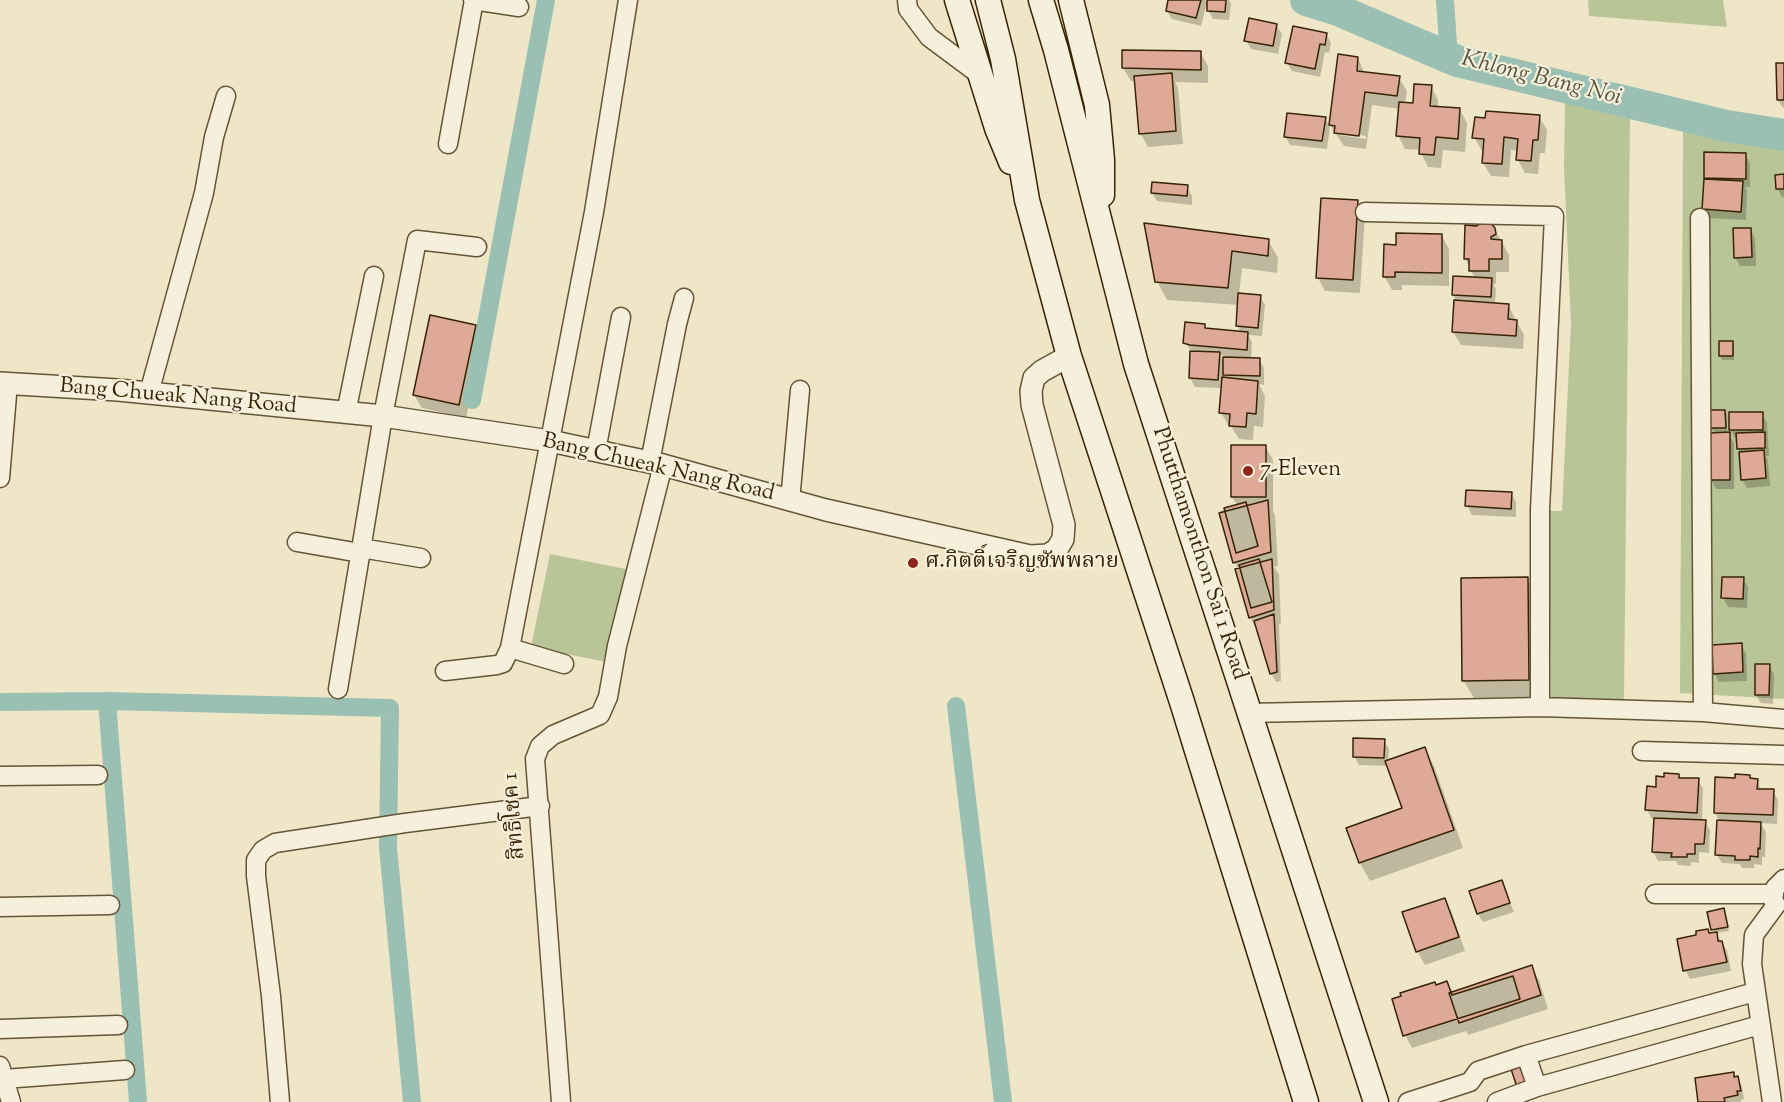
<!DOCTYPE html>
<meta charset="utf-8">
<style>
body{margin:0}
canvas{display:block;background:#efe6c7}
</style>
<canvas width="1784" height="1102"></canvas>
<script>
const ctx = document.querySelector('canvas').getContext('2d');
ctx.lineJoin = 'round';
function fillPath(path, color) { ctx.fillStyle = color; ctx.fill(path, 'evenodd'); }
const shape = rows => new Path2D(rows.map(r => 'M' + r).join(''));
function stroke(path, color, width, dash) { ctx.strokeStyle = color; ctx.lineWidth = width; ctx.lineCap = dash ? 'butt' : 'round'; ctx.setLineDash(dash || []); ctx.stroke(path); }
function label(font, color, halo, rows, align = 'center') {
  ctx.font = font + ' "Sorts Mill Goudy","Noto Serif Thai",serif'; ctx.lineWidth = 4.5; ctx.setLineDash([]); ctx.textBaseline = 'middle'; ctx.strokeStyle = halo; ctx.fillStyle = color; for (const [text, x, y, turn = 0] of rows) {
    ctx.save(); ctx.translate(x, y); ctx.rotate((+turn || 0) * Math.PI / 180); ctx.textAlign = isNaN(turn) ? turn : align; if (halo) ctx.strokeText(text, 0, 0); ctx.fillText(text, 0, 0); ctx.restore();
  }
}
fillPath(shape([
 [1588,0,1723,0,1727,27,1589,16],
 [1565,100,1630,114,1624,700,1551,699,1549,511,1562,511,1571,323,1564,169],
 [1683,130,1784,147,1784,699,1680,693],
 [550,554,636,571,617,664,531,647]
]), '#b9c596');
fillPath(shape([
 [1170,0,1205,0,1207,3,1201,26,1172,19,1167,11],
 [1209,0,1229,0,1231,4,1229,20,1213,19,1208,10],
 [1276,25,1282,34,1278,54,1251,49,1246,40],
 [1326,34,1331,43,1329,53,1325,52,1320,77,1292,71,1287,63],
 [1201,53,1208,66,1208,83,1175,82,1178,88,1183,144,1148,147,1141,134,1136,81,1131,81,1123,68],
 [1358,58,1365,74,1399,78,1407,91,1405,104,1414,104,1431,86,1438,100,1438,108,1460,110,1467,123,1465,152,1443,150,1441,168,1428,167,1421,153,1421,150,1405,149,1398,135,1400,109,1372,105,1366,149,1344,146,1330,125],
 [1339,132,1366,136,1366,139,1339,135],
 [1784,65,1784,108,1783,108,1778,100],
 [1539,117,1547,130,1545,153,1540,153,1538,174,1525,173,1518,160,1518,151,1511,150,1509,177,1491,176,1483,163,1484,151,1482,151,1474,137],
 [1325,118,1330,127,1327,149,1290,145,1285,136],
 [1706,153,1745,154,1750,163,1750,187,1745,187,1747,191,1746,220,1708,218,1703,209],
 [1784,176,1784,197,1782,197,1777,188],
 [1187,187,1192,196,1192,205,1157,201,1152,193],
 [1357,201,1365,214,1360,293,1325,291,1318,278],
 [1146,224,1268,240,1278,258,1277,273,1242,268,1239,295,1260,296,1265,305,1262,336,1248,335,1252,342,1251,359,1259,359,1264,368,1264,385,1259,384,1265,396,1263,427,1254,426,1253,440,1239,439,1231,426,1229,426,1221,413,1223,388,1195,387,1190,378,1192,352,1185,342,1205,325,1207,330,1241,332,1237,326,1239,305,1167,300,1157,281],
 [1220,355,1225,356,1224,364],
 [1494,228,1509,255,1509,272,1496,272,1496,284,1493,284,1496,289,1495,304,1508,305,1524,335,1523,349,1461,345,1453,332,1457,302,1453,295,1475,279,1465,258],
 [1750,229,1755,238,1756,266,1740,266,1735,257],
 [1442,236,1449,249,1449,286,1402,285,1402,290,1392,290,1384,276,1398,246],
 [475,326,483,340,466,418,422,408,414,395],
 [1720,342,1732,343,1734,346,1734,360,1722,360,1720,356],
 [1725,411,1727,415,1727,434,1729,434,1734,443,1734,489,1716,489,1711,480,1715,434,1711,428],
 [1762,414,1767,423,1769,456,1766,456,1768,460,1770,486,1747,488,1742,479,1738,438,1735,438,1730,429],
 [1265,446,1273,460,1273,511,1275,515,1278,566,1274,567,1279,574,1281,624,1279,624,1281,681,1276,682,1271,673,1258,631,1250,617,1238,569,1235,563,1220,514,1221,511,1238,506,1232,497],
 [1511,493,1516,502,1516,517,1472,515,1467,506],
 [1527,579,1538,597,1539,697,1474,698,1463,680],
 [1743,579,1748,587,1747,608,1728,607,1723,598],
 [1741,645,1746,653,1747,681,1719,682,1714,673],
 [1769,666,1774,674,1773,704,1761,703,1756,695],
 [1384,741,1389,749,1388,761,1424,748,1434,766,1463,848,1370,881,1360,863,1348,829,1404,809,1389,766,1359,765,1354,756],
 [1678,775,1681,779,1698,780,1703,789,1702,822,1705,822,1710,830,1709,853,1699,852,1699,863,1691,862,1691,866,1678,865,1676,861,1658,861,1653,852,1655,819,1652,819,1647,810,1657,788],
 [1749,776,1752,780,1757,780,1762,791,1773,791,1778,800,1777,824,1760,823,1766,832,1765,857,1762,857,1762,865,1754,864,1754,868,1742,868,1740,864,1722,863,1717,855,1720,822,1715,813,1736,780],
 [1501,881,1514,912,1483,922,1478,914],
 [1445,900,1452,913,1465,951,1425,965,1417,951],
 [1723,910,1729,931,1716,933,1727,951,1731,971,1690,979,1685,970,1698,936,1707,930,1710,934,1715,933,1709,913],
 [1531,967,1539,980,1548,1009,1468,1035,1466,1031,1412,1048,1405,1035,1436,986,1447,983,1453,993],
 [1733,1073,1742,1086,1744,1099,1741,1100,1741,1102,1700,1102]
]), '#0003');
stroke(shape([
 [1338,0,1338,10],
 [1445,0,1449,58],
 [472,400,546,0],
 [107,701,138,1102],
 [0,702,107,701,390,708,388,847,412,1102],
 [956,706,1003,1102]
]), '#9ac0b4', 18);
stroke(shape([
 [1306,0,1338,10,1457,61,1727,126,1784,135]
]), '#9ac0b4', 32);
const building = shape([
 [1168,0,1201,0,1196,18,1166,11,1168,0],
 [1207,0,1226,0,1225,12,1207,11,1207,0],
 [1249,18,1277,24,1273,46,1244,41,1249,18],
 [1293,26,1327,33,1325,45,1320,44,1315,69,1285,63,1293,26],
 [1122,50,1201,51,1201,70,1122,68,1122,50],
 [1338,54,1358,57,1357,71,1400,76,1397,96,1365,92,1359,136,1334,133,1335,126,1329,125,1338,54],
 [1776,63,1784,63,1784,100,1777,100,1776,63],
 [1172,73,1176,131,1139,134,1134,76,1172,73],
 [1414,84,1432,85,1430,106,1460,108,1458,139,1436,137,1434,155,1419,154,1420,138,1396,136,1399,102,1413,103,1414,84],
 [1486,111,1540,115,1538,140,1533,140,1531,161,1516,160,1518,139,1504,137,1502,164,1482,163,1484,139,1472,138,1475,117,1485,118,1486,111],
 [1287,113,1326,117,1322,141,1284,137,1287,113],
 [1704,152,1746,153,1746,179,1704,178,1704,152],
 [1784,174,1784,189,1776,189,1775,175,1784,174],
 [1704,179,1743,181,1741,212,1702,209,1704,179],
 [1152,182,1188,185,1187,196,1151,193,1152,182],
 [1321,198,1358,200,1353,280,1316,278,1321,198],
 [1483,222,1490,222,1495,228,1496,234,1491,237,1491,239,1502,240,1502,259,1489,259,1489,271,1469,271,1469,259,1464,259,1465,225,1476,226,1483,222],
 [1144,223,1269,239,1268,256,1232,251,1228,288,1155,282,1144,223],
 [1733,228,1751,228,1752,257,1734,258,1733,228],
 [1396,233,1442,234,1442,273,1395,272,1395,277,1383,277,1384,244,1396,245,1396,233],
 [1453,276,1492,278,1491,297,1452,295,1453,276],
 [1238,293,1261,295,1258,328,1236,326,1238,293],
 [1454,300,1509,304,1508,319,1517,320,1516,336,1452,332,1454,300],
 [430,315,476,325,459,405,413,395,430,315],
 [1185,322,1205,324,1205,328,1248,332,1247,350,1190,345,1183,343,1185,322],
 [1719,341,1733,341,1733,356,1719,356,1719,341],
 [1190,351,1220,352,1218,380,1189,378,1190,351],
 [1223,357,1260,358,1260,376,1223,375,1223,357],
 [1222,377,1258,381,1256,414,1247,413,1246,427,1229,426,1230,414,1219,413,1222,377],
 [1709,410,1725,410,1726,428,1709,428,1709,410],
 [1729,412,1763,412,1763,430,1729,430,1729,412],
 [1730,432,1730,480,1710,480,1710,433,1730,432],
 [1765,432,1765,448,1737,449,1736,433,1765,432],
 [1231,445,1266,445,1266,497,1231,497,1231,445],
 [1764,450,1766,478,1741,480,1739,452,1764,450],
 [1466,490,1512,492,1511,509,1465,506,1466,490],
 [1268,500,1271,552,1233,563,1219,513,1268,500],
 [1246,502,1258,546,1236,553,1224,508,1246,502],
 [1259,559,1272,602,1251,608,1239,565,1259,559],
 [1272,559,1274,610,1249,618,1235,569,1272,559],
 [1528,577,1529,680,1462,681,1461,578,1528,577],
 [1722,577,1744,577,1743,599,1721,598,1722,577],
 [1274,614,1277,672,1270,674,1254,621,1274,614],
 [1742,643,1743,672,1713,674,1712,645,1742,643],
 [1755,664,1770,664,1769,695,1755,695,1755,664],
 [1353,738,1385,739,1384,758,1353,757,1353,738],
 [1425,747,1454,830,1359,863,1346,828,1402,808,1385,761,1425,747],
 [1664,773,1679,774,1679,778,1699,778,1697,813,1645,810,1647,786,1656,787,1656,776,1664,777,1664,773],
 [1735,774,1750,775,1750,778,1758,779,1757,789,1774,789,1773,815,1714,813,1715,777,1735,778,1735,774],
 [1654,818,1706,820,1704,844,1695,844,1695,854,1687,854,1687,857,1671,857,1672,853,1652,852,1654,818],
 [1717,820,1761,822,1760,849,1758,848,1758,857,1750,856,1750,860,1735,860,1735,856,1715,855,1717,820],
 [1502,880,1510,903,1477,914,1469,891,1502,880],
 [1445,898,1459,937,1416,952,1402,912,1445,898],
 [1724,908,1728,927,1711,930,1707,912,1724,908],
 [1708,929,1709,933,1717,932,1718,941,1722,941,1727,962,1683,971,1677,939,1696,935,1696,931,1708,929],
 [1532,965,1541,995,1459,1023,1449,993,1532,965],
 [1513,976,1520,999,1403,1036,1392,999,1401,996,1400,993,1435,982,1436,985,1447,981,1452,995,1513,976],
 [1523,1062,1531,1085,1518,1090,1510,1066,1523,1062],
 [1734,1072,1734,1077,1738,1076,1741,1091,1737,1091,1738,1095,1724,1098,1725,1102,1698,1102,1695,1078,1734,1072]
]);
fillPath(building, '#deaa97');
stroke(building, '#372405', 1.5);
const minor = shape([
 [473,0,519,7],
 [907,0,908,9,929,37,980,75],
 [448,144,474,0],
 [1365,212,1554,216,1540,510,1540,707],
 [1700,218,1703,712],
 [149,393,204,193,214,137,226,96],
 [346,413,374,276],
 [596,451,621,317],
 [650,462,677,324,684,298],
 [0,478,8,383],
 [790,501,800,390],
 [297,542,360,553],
 [361,548,421,558],
 [510,648,594,212,628,0],
 [445,671,497,665,503,663,510,648,564,664],
 [338,689,383,416,417,240,477,247],
 [1249,713,1540,707,1703,712,1784,719],
 [1642,751,1784,755],
 [0,776,98,775],
 [1655,894,1773,894],
 [1776,905,1773,900,1775,888,1784,879],
 [0,907,110,905],
 [0,1029,118,1025],
 [1526,1055,1537,1087],
 [0,1066,11,1102],
 [4,1079,125,1070],
 [280,1102,271,996,256,876,256,860,263,850,275,843,405,823,540,806],
 [561,1102,535,759,540,746,553,735,600,715,608,697,617,646,663,465],
 [1408,1102,1470,1082,1478,1071,1526,1055,1755,992],
 [1497,1102,1537,1087,1760,1025],
 [1772,1102,1752,964,1754,935,1776,905]
]);
const tertiary = shape([
 [0,383,118,390,383,416,550,441,663,465,826,510,1030,556,1048,555,1057,549,1063,539,1064,525,1032,405,1031,391,1034,378,1042,371,1069,356]
]);
const secondary = shape([
 [957,0,997,128,1011,162],
 [988,0,1003,59,1027,200,1069,356,1182,702,1306,1102],
 [1041,0,1056,50,1136,364,1376,1102],
 [1071,0,1097,105,1102,160,1102,195]
]);
stroke(minor, '#655436', 21);
stroke(tertiary, '#655436', 24);
stroke(secondary, '#372405', 27);
stroke(minor, '#f5efdb', 18);
stroke(tertiary, '#f5efdb', 21);
stroke(secondary, '#f5efdb', 24);
for (const [x, y, r, color] of [
 [1248,471,6,"#8f2418"],
 [913,563,6,"#8f2418"]
]) { const dot = new Path2D(); dot.arc(x, y, r, 0, 2 * Math.PI); ctx.fillStyle = color; ctx.fill(dot); stroke(dot, '#f5efdb', 2); }
label('22px', '#372405', '#f5efdb', [
 ["Bang Chueak Nang Road",178,398,5],
 ["Bang Chueak Nang Road",658,469,13],
 ["Phutthamonthon Sai 1 Road",1198,554,72],
 ["สิทธิโชค 1",516,816,-95]
]);
label('22px', '#372405', '#f5efdb', [
 ["7-Eleven",1260,471],
 ["ศ.กิตติ์เจริญซัพพลาย",925,563]
], 'left');
label('italic 24px', '#55533a', '#f5efdb', [
 ["Khlong Bang Noi",1541,80,14]
]);
</script>
